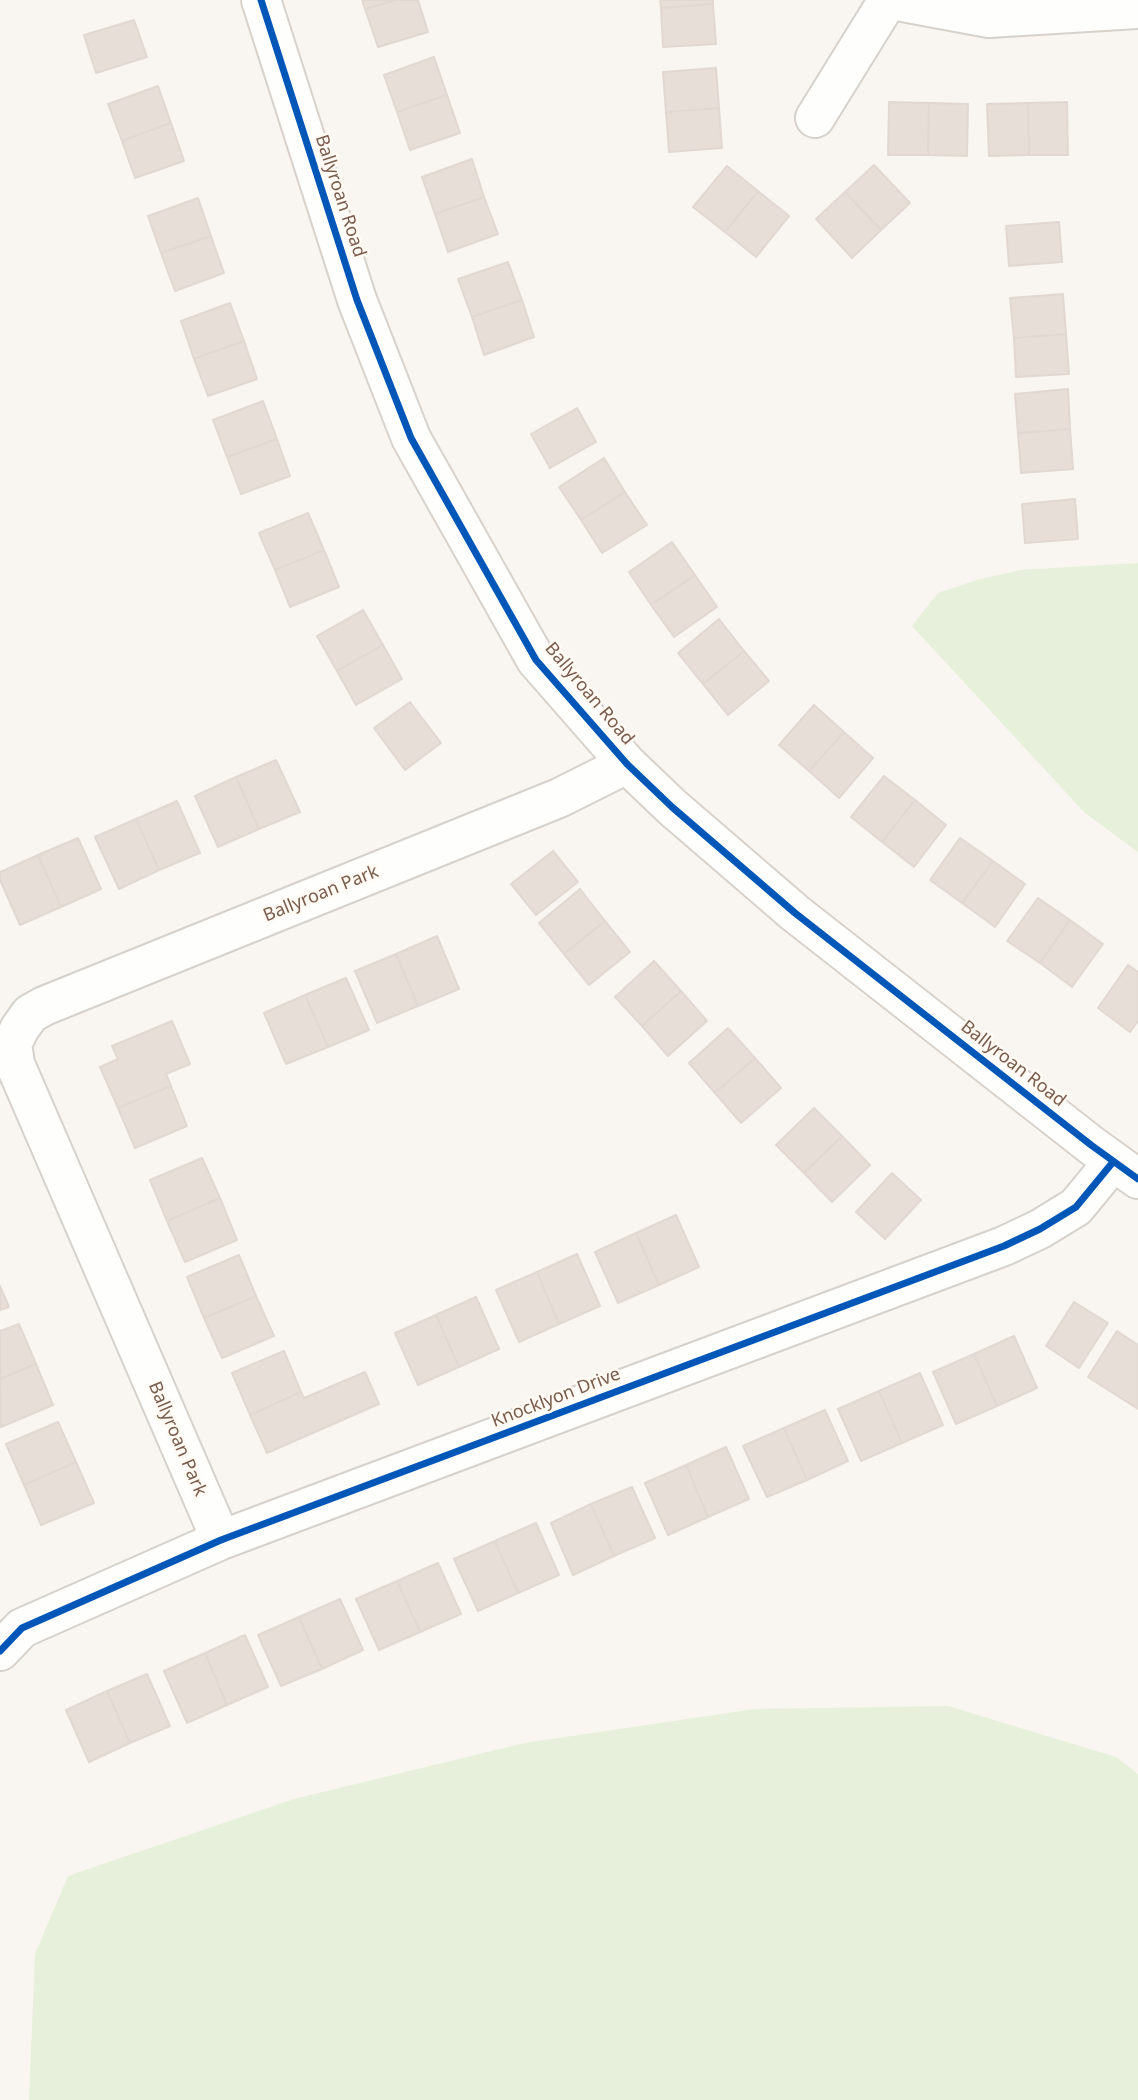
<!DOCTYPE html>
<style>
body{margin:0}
canvas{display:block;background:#f9f5f0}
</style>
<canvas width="1138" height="2100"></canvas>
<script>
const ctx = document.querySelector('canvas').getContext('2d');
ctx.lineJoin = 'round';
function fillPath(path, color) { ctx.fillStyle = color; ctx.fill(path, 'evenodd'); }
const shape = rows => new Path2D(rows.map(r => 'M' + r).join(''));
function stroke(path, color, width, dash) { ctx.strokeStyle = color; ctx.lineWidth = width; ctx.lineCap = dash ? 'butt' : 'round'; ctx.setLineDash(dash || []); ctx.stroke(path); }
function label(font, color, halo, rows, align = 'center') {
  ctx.font = font + ' "Noto Sans",sans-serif'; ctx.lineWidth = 5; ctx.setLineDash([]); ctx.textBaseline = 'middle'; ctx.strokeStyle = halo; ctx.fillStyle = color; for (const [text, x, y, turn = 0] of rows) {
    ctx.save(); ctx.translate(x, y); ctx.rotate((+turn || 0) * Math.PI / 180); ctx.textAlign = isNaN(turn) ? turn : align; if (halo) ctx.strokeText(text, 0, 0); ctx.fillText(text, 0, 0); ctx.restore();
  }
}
fillPath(shape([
 [1138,563,1138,852,1085,813,912,626,938,593,977,580,1020,570],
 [948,1706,1116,1757,1138,1774,1138,2100,29,2100,35,1954,68,1876,294,1799,525,1743,755,1709]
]), '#e7f0db');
const building = shape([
 [362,0,396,0,365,9,362,0],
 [396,0,418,0,428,32,378,47,365,9,396,0],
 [660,0,713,0,713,4,661,8,660,0],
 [713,4,716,44,663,47,661,8,713,4],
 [134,20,147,57,96,73,84,35,134,20],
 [434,57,447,95,397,112,384,75,434,57],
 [716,68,719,108,666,112,663,72,716,68],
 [158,86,171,123,122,141,108,104,158,86],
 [447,95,460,133,410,150,397,112,447,95],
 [889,102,929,103,928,155,888,155,889,102],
 [1067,102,1068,155,1029,155,1028,103,1067,102],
 [929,103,968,104,967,156,928,155,929,103],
 [1028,103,1029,155,989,156,987,104,1028,103],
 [719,108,722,148,669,152,666,112,719,108],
 [171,123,184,161,135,178,122,141,171,123],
 [472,159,484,197,435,214,422,177,472,159],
 [874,165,910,203,881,230,845,192,874,165],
 [727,166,758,191,725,232,693,207,727,166],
 [758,191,789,216,756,257,725,232,758,191],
 [845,192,881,230,852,258,816,219,845,192],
 [484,197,498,234,448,252,435,214,484,197],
 [198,198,211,236,161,253,148,216,198,198],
 [1059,222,1062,262,1009,266,1006,226,1059,222],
 [211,236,224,273,175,291,161,253,211,236],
 [508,262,522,300,472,317,458,279,508,262],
 [1063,294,1066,334,1014,338,1010,298,1063,294],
 [522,300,534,337,484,355,472,317,522,300],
 [230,303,244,341,194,359,181,321,230,303],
 [1066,334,1069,374,1016,377,1014,338,1066,334],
 [244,341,257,379,208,396,194,359,244,341],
 [1068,389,1070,429,1018,433,1015,394,1068,389],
 [263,401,277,439,227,457,213,420,263,401],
 [577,408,596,442,550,468,531,434,577,408],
 [1070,429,1073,469,1021,473,1018,433,1070,429],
 [277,439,290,476,241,494,227,457,277,439],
 [604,458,625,492,581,520,559,487,604,458],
 [625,492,647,525,602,553,581,520,625,492],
 [1075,499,1078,539,1025,543,1022,504,1075,499],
 [308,513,324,550,275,570,259,533,308,513],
 [672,542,695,575,651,605,629,572,672,542],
 [324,550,339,587,290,607,275,570,324,550],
 [695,575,717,607,674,637,651,605,695,575],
 [363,610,383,645,337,671,317,636,363,610],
 [719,619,744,651,703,684,678,653,719,619],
 [383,645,402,679,356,705,337,671,383,645],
 [744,651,769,681,728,715,703,684,744,651],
 [410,702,441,743,405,770,374,728,410,702],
 [814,705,844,732,809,771,779,745,814,705],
 [844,732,873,758,839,798,809,771,844,732],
 [276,760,300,812,259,829,236,777,276,760],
 [884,776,915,800,882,842,851,817,884,776],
 [236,777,259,829,218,847,195,796,236,777],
 [915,800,946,825,914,867,882,842,915,800],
 [177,801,200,853,159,870,136,819,177,801],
 [136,819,159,870,119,889,95,837,136,819],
 [78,838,101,889,61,907,38,855,78,838],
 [960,838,993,861,962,903,930,880,960,838],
 [553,851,578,882,536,915,511,884,553,851],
 [38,855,61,907,20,925,0,880,0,872,38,855],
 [993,861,1025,884,995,927,962,903,993,861],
 [580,889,605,921,564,954,539,923,580,889],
 [1038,898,1070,920,1040,963,1007,941,1038,898],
 [1070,920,1103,944,1072,987,1040,963,1070,920],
 [605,921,630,952,589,985,564,954,605,921],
 [437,936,459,989,418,1006,396,954,437,936],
 [396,954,418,1006,377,1023,355,971,396,954],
 [654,961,681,991,642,1026,615,997,654,961],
 [1128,965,1138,972,1138,1021,1130,1032,1098,1008,1128,965],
 [346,978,369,1030,328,1047,305,995,346,978],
 [681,991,707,1021,668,1056,642,1026,681,991],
 [305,995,328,1047,286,1064,264,1013,305,995],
 [172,1021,190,1064,166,1074,171,1086,118,1108,100,1067,118,1059,112,1046,172,1021],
 [728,1028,755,1058,715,1093,689,1063,728,1028],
 [755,1058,781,1088,741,1123,715,1093,755,1058],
 [171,1086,187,1126,135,1148,118,1108,171,1086],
 [814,1108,842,1136,804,1173,776,1145,814,1108],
 [842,1136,870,1165,832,1202,804,1173,842,1136],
 [202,1158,220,1198,167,1221,150,1180,202,1158],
 [892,1173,921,1200,885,1239,856,1212,892,1173],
 [220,1198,237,1240,185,1262,167,1221,220,1198],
 [676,1215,699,1267,659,1285,636,1233,676,1215],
 [636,1233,659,1285,618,1303,595,1252,636,1233],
 [577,1254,600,1306,559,1324,537,1272,577,1254],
 [239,1255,256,1296,204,1318,187,1277,239,1255],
 [537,1272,559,1324,519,1342,496,1290,537,1272],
 [0,1286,9,1307,0,1310,0,1286],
 [256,1296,274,1336,222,1358,204,1318,256,1296],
 [476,1297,499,1349,459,1367,436,1315,476,1297],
 [1074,1302,1108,1323,1079,1368,1046,1346,1074,1302],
 [436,1315,459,1367,418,1385,395,1333,436,1315],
 [19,1324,36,1364,0,1379,0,1331,19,1324],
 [1117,1331,1138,1345,1138,1409,1088,1377,1117,1331],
 [1014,1336,1037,1388,997,1406,974,1354,1014,1336],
 [284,1351,301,1392,250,1415,232,1373,284,1351],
 [974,1354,997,1406,956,1424,933,1372,974,1354],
 [36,1364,53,1405,1,1427,0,1379,36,1364],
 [365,1372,379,1404,267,1453,250,1415,301,1392,304,1398,365,1372],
 [920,1373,943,1425,902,1443,879,1391,920,1373],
 [879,1391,902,1443,861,1461,838,1409,879,1391],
 [825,1410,848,1461,807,1480,784,1428,825,1410],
 [58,1422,76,1462,24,1485,6,1444,58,1422],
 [784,1428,807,1480,767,1497,743,1446,784,1428],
 [726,1447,749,1499,708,1517,686,1465,726,1447],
 [76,1462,94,1503,41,1525,24,1485,76,1462],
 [686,1465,708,1517,668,1535,645,1483,686,1465],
 [632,1487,655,1538,614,1556,591,1504,632,1487],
 [591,1504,614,1556,573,1575,551,1523,591,1504],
 [536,1523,559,1575,518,1593,495,1541,536,1523],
 [495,1541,518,1593,478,1611,454,1559,495,1541],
 [438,1563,461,1614,420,1632,397,1581,438,1563],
 [397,1581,420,1632,379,1650,356,1599,397,1581],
 [340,1599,363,1650,322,1669,299,1617,340,1599],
 [299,1617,322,1669,281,1686,258,1635,299,1617],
 [245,1635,268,1687,227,1705,205,1653,245,1635],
 [205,1653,227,1705,187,1723,164,1671,205,1653],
 [147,1674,170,1726,130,1743,107,1691,147,1674],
 [107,1691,130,1743,89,1762,66,1710,107,1691]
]);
fillPath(building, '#e6ded7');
stroke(building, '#e2d8d2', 2);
const street = shape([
 [892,0,989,18,1138,9],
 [815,118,888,0],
 [221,1540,15,1064,12,1044,20,1028,30,1014,44,1006,559,798,627,764],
 [0,1651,22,1628,221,1540,1004,1246,1040,1229,1076,1207,1113,1162]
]);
const secondary = shape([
 [261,0,357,300,411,438,536,660,627,764,672,807,795,913,1091,1145,1138,1179]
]);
stroke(street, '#d7d1cb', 42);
stroke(secondary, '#d9d2cb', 42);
stroke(street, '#fefefd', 38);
stroke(secondary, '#fefefd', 38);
stroke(shape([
 [261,0,357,300,411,438,536,660,627,764,672,807,795,913,1091,1145,1138,1179],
 [0,1651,22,1628,221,1540,1004,1246,1040,1229,1076,1207,1113,1162]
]), '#0057b8', 7);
label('18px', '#7a5c4d', '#fffaf3', [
 ["Ballyroan Road",340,196,72],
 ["Ballyroan Road",589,694,50],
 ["Ballyroan Park",321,894,-22],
 ["Ballyroan Road",1013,1064,38],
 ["Knocklyon Drive",556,1398,-21],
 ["Ballyroan Park",177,1439,67]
]);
</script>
